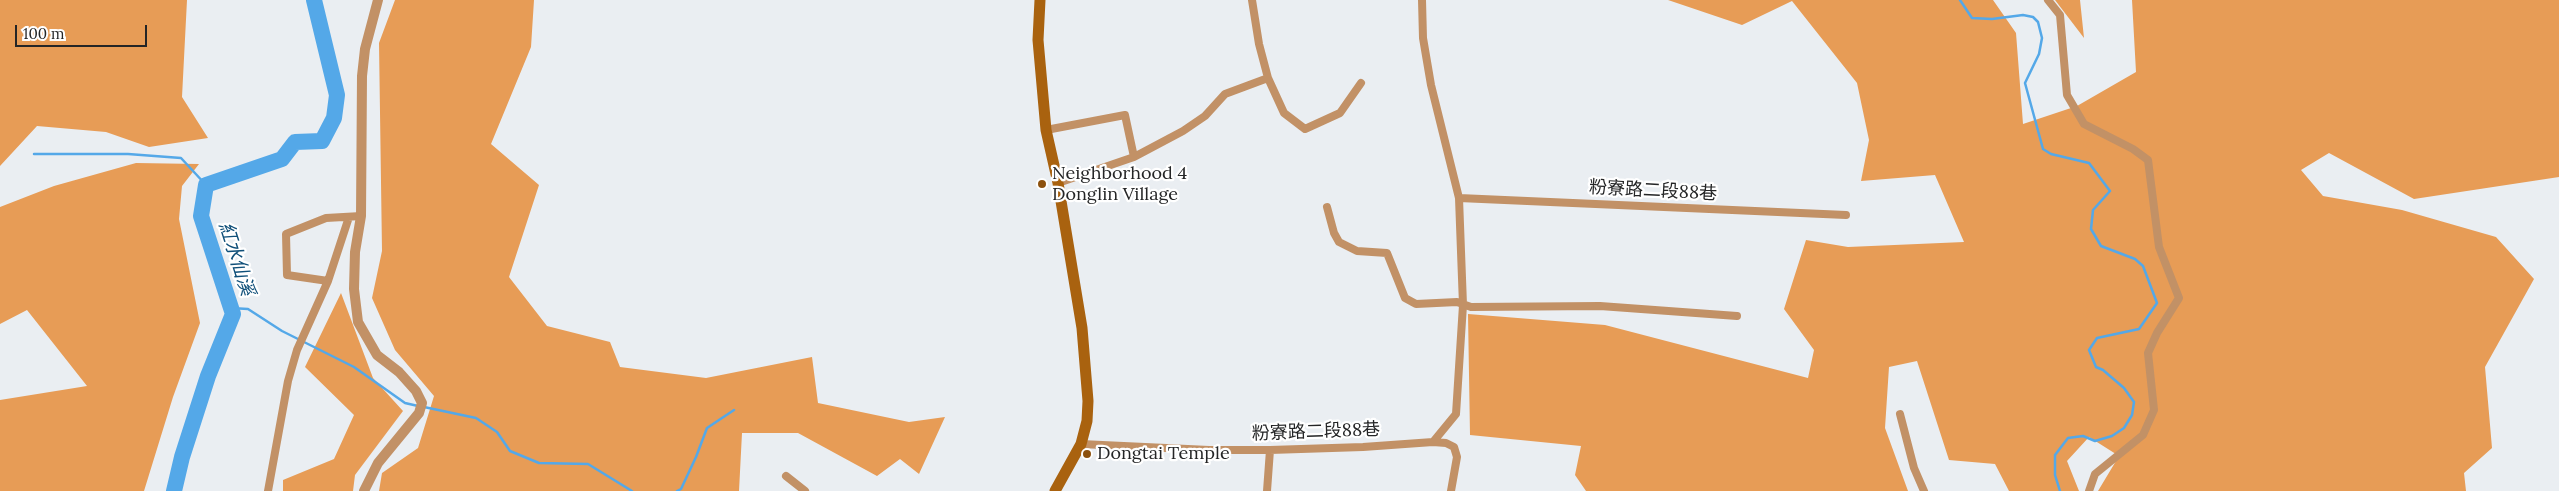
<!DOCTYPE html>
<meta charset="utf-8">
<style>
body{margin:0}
#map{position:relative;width:2559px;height:491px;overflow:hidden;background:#eaeef2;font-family:Lora,serif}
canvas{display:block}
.scale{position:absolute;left:15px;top:25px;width:132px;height:22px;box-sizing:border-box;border:2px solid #242526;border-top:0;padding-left:6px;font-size:15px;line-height:18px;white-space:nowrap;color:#242526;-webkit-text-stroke:4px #fff;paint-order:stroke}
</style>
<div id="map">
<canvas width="2559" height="491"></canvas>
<div class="scale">100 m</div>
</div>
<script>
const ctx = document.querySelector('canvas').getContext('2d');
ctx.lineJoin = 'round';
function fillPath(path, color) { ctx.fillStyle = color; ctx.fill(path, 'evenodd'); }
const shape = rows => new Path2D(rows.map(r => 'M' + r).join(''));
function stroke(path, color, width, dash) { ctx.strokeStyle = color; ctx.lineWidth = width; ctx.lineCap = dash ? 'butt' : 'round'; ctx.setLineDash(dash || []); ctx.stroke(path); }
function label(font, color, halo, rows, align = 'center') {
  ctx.font = font + ' Lora,"Noto Sans TC",serif'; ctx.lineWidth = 4.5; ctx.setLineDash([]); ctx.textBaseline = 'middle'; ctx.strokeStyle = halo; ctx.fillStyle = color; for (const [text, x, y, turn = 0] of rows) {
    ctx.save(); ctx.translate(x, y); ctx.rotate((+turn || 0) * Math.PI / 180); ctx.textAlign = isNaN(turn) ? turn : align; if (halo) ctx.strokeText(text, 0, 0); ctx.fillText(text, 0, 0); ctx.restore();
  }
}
fillPath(shape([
 [0,0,187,0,182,97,208,138,149,147,106,132,37,126,0,166],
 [395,0,534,0,531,47,491,144,539,185,509,277,547,326,610,342,620,367,706,378,812,357,818,403,909,422,945,417,919,474,900,459,877,476,798,433,742,433,739,491,379,491,382,473,418,448,434,396,395,350,372,298,382,251,379,43],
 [1668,0,1993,0,2016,33,2023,124,2077,106,2136,72,2132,0,2559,0,2559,177,2414,199,2329,153,2301,170,2323,196,2402,210,2496,237,2534,279,2485,367,2492,448,2464,473,2466,491,2098,491,2119,456,2089,437,2067,461,2079,491,2009,491,1995,464,1949,460,1917,361,1889,367,1885,428,1908,491,1586,491,1575,475,1581,446,1470,435,1468,314,1605,325,1808,378,1814,350,1784,309,1806,240,1848,247,1964,242,1935,175,1861,181,1869,140,1857,83,1792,1,1742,25],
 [2055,0,2080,0,2084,38],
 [136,163,199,164,182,186,179,219,200,323,173,397,144,491,0,491,0,400,87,386,27,310,0,324,0,207,54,186],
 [341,293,373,378,403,411,355,475,353,491,283,491,283,480,334,459,354,415,305,367]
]), '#e79c56');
stroke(shape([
 [1960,0,1972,18,1992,19,2023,15,2033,17,2038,22,2042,38,2039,54,2025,83,2043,149,2051,154,2089,163,2110,191,2093,210,2091,229,2101,246,2135,259,2143,266,2157,303,2139,329,2097,338,2089,350,2096,367,2103,370,2124,388,2134,402,2132,415,2124,428,2112,436,2095,441,2083,436,2068,438,2055,455,2055,475,2060,491],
 [34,154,128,154,181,158,206,185],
 [231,308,248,309,282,331,354,367,405,403,418,406],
 [424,407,476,418,497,432,510,451,539,463,588,464,632,491],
 [677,491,681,489,696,457,707,428,734,410]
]), '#54a8e8', 2.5);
stroke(shape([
 [174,491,182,457,208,376,233,314,201,216,206,185,282,159,295,142,322,141,334,118,337,95,314,0]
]), '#54a8e8', 16);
stroke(shape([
 [1252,0,1259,44,1268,78,1284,113,1305,129,1340,113,1361,83],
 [1422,0,1423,38,1431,85,1459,198,1463,305,1456,414,1433,442],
 [2048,0,2060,15,2067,95,2084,124,2133,149,2148,160,2159,247,2179,298,2157,333,2148,353,2154,410,2143,435,2095,474,2089,491],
 [1046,130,1125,115,1134,157,1183,131,1205,116,1225,94,1268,78],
 [1058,183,1134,157],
 [1459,198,1846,215],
 [1327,207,1334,233,1339,242,1357,251,1387,253,1405,298,1416,304,1457,302,1471,307,1600,306,1737,316],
 [328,281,287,275,286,234,326,218,361,216],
 [1900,414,1914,468,1924,491],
 [1081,444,1209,450,1270,450,1363,447,1433,442,1446,443,1454,447,1457,457,1451,491],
 [786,476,805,491],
 [268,491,288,381,297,350,328,281,349,217],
 [1267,491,1270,450]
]), '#c29166', 8);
stroke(shape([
 [364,491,378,463,419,413,422,403,416,391,399,372,377,355,358,322,354,289,355,252,361,216,362,76,365,49,378,0]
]), '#c29166', 10);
stroke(shape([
 [1040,0,1038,40,1046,130,1058,183,1082,328,1088,401,1087,421,1081,444,1055,491]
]), '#a9620f', 11);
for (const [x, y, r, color] of [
 [1042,184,5,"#8c510e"],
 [1087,454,5,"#8c510e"]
]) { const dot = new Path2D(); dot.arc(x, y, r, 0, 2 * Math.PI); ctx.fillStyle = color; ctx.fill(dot); stroke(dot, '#fff', 2); }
label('18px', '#242526', '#fff', [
 ["Neighborhood 4",1052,174],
 ["Donglin Village",1052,195],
 ["Dongtai Temple",1097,454]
], 'left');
label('18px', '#242526', '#fff', [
 ["粉寮路二段88巷",1653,191,3],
 ["粉寮路二段88巷",1316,432,-2]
]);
label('italic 19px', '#0f4f79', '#fff', [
 ["紅水仙溪",236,259,72]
]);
</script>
